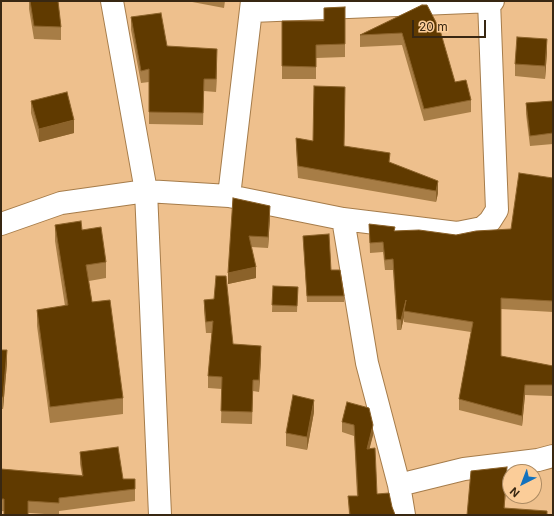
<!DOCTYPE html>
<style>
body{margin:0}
#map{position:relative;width:554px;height:516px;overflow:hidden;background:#eec08d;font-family:Inter,sans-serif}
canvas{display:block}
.frame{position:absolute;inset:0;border:2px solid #382712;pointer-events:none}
.north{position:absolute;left:502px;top:464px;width:40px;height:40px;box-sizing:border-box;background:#fbcd99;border:1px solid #ad8b63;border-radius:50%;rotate:222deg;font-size:11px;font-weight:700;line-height:16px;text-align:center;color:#382712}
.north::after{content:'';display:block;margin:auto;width:14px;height:18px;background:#1372be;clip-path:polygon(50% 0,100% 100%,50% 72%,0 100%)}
.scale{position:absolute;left:412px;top:20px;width:74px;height:18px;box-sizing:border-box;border:2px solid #382712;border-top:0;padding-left:5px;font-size:12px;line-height:14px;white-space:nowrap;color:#382712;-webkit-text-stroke:3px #fbcd99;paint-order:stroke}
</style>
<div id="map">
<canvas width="554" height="516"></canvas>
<div class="frame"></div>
<div class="north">N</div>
<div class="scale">20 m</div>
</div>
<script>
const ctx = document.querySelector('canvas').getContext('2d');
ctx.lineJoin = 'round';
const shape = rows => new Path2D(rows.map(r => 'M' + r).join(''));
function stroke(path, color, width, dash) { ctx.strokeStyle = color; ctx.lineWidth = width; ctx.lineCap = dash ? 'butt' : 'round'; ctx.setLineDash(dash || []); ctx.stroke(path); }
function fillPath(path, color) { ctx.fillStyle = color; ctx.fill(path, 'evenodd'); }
const minor = shape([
 [112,1,146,191,160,515],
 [252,11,493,1],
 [229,196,252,1],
 [343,219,367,363,399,485,404,515],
 [1,224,61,203,146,191,229,196,343,219,457,233,482,228,490,221,497,210,489,1],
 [399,485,464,469,538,460,553,456]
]);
stroke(minor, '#a67c4a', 24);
stroke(minor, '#fff', 22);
fillPath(shape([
 [29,1,58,1,61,27,61,40,34,39,29,9],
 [187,1,225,1,224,8],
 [422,5,455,82,471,100,471,112,424,121,402,45,360,47,360,35],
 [345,7,345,57,316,58,316,79,282,79,282,21,324,21,324,8],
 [131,17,167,46,217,62,216,92,204,91,203,125,149,124,149,82,141,83,131,30],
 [547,52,545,79,515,76,515,64],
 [345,99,344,146,438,181,438,193,436,202,298,178,296,150,296,138,313,141],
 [31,101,74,133,39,142,31,113],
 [553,101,553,144,530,146,526,114,526,103],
 [553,178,553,312,501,309,501,356,553,366,553,396,525,395,522,426,459,410,459,399,471,332,404,322,404,317,401,330,397,330,393,270,385,270,383,252,370,253,369,224,395,231,456,235,511,229],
 [233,198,270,217,268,248,251,247,256,278,228,284],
 [55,225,82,230,106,262,106,278,89,281,92,302,123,398,123,414,50,423,37,326,37,310,65,306,55,241],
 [303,236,331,270,344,296,344,302,307,302],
 [273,286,298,287,297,312,272,312],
 [204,300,233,344,261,358,259,392,253,391,252,424,221,423,222,389,208,388,208,376,212,333,206,333,204,311],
 [1,350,7,363,3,409,1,409],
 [347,402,373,435,369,449,377,494,392,507,395,515,349,515,348,496,357,496,354,436,342,432,342,422],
 [314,412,307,450,286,446,286,433],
 [80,452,123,479,135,489,135,501,59,511,59,515,1,511,1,469,82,475,80,464]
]), '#a77d46');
fillPath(shape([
 [547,39,547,52,545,79,545,66],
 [217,49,217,62,216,92,216,79],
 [74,120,74,133,39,142,39,129],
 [438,181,438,193,436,202,436,191],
 [270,206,270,217,268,248,268,237],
 [256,267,256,278,228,284,228,273],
 [406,300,404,311,404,317,401,330,401,320],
 [261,346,261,358,259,392,259,380],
 [7,350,7,363,3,409,3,397],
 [525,385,525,395,522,426,522,416],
 [314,400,314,412,307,450,307,437],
 [373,425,373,435,367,459,367,449],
 [507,467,507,476,504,515,504,508]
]), '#8b622a');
const building = shape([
 [30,1,58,1,61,27,34,26,30,1],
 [422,5,427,5,440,30,455,82,466,80,471,100,424,109,402,33,360,35,422,5],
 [345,7,345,44,316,45,316,67,282,66,282,21,324,21,324,8,345,7],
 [161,13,167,46,217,49,216,79,204,79,203,113,149,112,149,69,141,71,131,17,161,13],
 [517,37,547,39,545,66,515,64,517,37],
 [314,86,345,87,344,146,390,153,389,162,438,181,436,191,298,166,296,138,313,141,314,86],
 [67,92,74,120,39,129,31,101,67,92],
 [553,101,553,133,530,136,526,103,553,101],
 [519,173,553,178,553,301,501,298,501,356,553,366,553,385,525,385,522,416,459,399,473,322,404,311,406,300,401,320,397,319,393,259,385,260,383,242,370,243,369,224,395,227,394,231,419,230,456,235,476,231,511,229,519,173],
 [233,198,270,206,268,237,249,236,256,267,228,273,233,198],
 [81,221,82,230,101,227,106,262,86,265,92,302,110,300,123,398,50,407,37,310,68,305,55,225,81,221],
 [329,234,331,270,340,270,344,296,307,296,303,236,329,234],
 [216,276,226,276,233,344,261,346,259,380,253,380,252,412,221,411,222,377,208,376,213,321,206,322,204,300,214,299,216,276],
 [273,286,298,287,297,306,272,305,273,286],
 [1,350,7,350,3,397,1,397,1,350],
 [293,395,314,400,307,437,286,433,293,395],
 [347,402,369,408,373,425,367,449,375,448,377,494,389,493,392,507,394,512,395,515,350,515,348,496,358,496,354,425,342,422,347,402],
 [118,447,123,479,135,479,135,489,59,498,59,503,28,501,28,515,4,515,4,499,1,499,1,469,83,476,80,452,118,447],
 [507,467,504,508,547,511,547,515,467,515,471,471,507,467]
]);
fillPath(building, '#603a00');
stroke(building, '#8b622a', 1);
</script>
